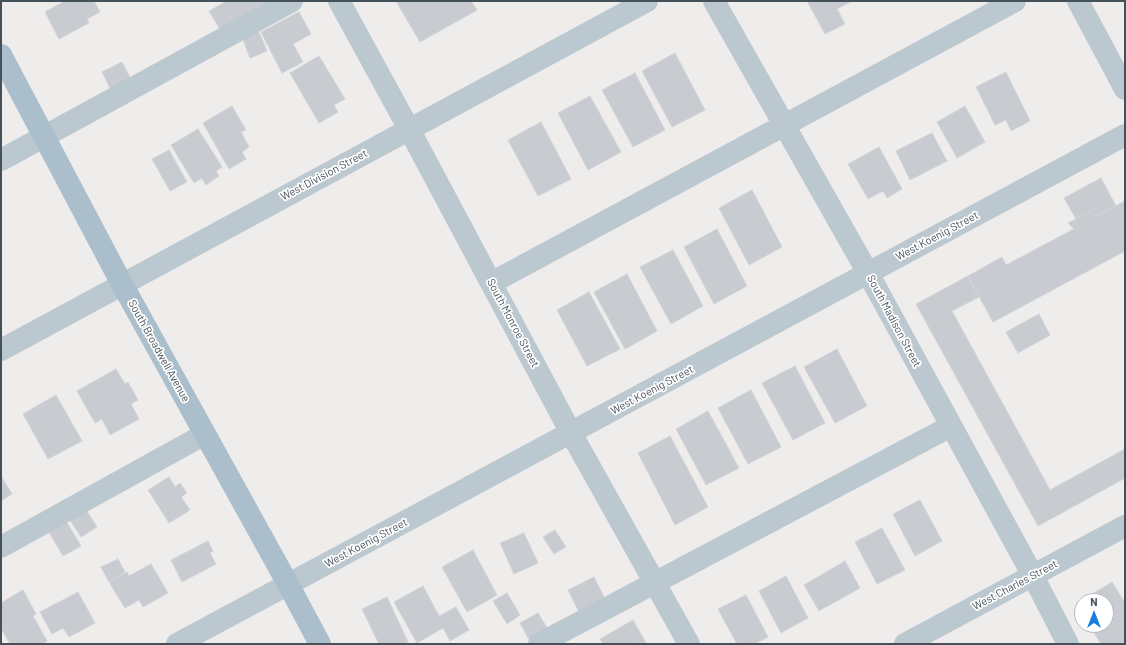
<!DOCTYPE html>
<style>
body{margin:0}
#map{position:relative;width:1126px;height:645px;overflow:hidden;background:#efecec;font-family:Barlow,sans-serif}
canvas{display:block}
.frame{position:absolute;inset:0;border:2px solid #445159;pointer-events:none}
.north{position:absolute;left:1074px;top:593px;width:40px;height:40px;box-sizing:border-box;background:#fff;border:1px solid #b4b9bd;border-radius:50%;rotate:0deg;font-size:11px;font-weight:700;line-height:16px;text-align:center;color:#445159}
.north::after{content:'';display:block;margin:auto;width:14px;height:18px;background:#187ddd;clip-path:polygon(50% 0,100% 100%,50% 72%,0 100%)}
</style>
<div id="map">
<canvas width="1126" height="645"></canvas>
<div class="frame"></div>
<div class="north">N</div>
</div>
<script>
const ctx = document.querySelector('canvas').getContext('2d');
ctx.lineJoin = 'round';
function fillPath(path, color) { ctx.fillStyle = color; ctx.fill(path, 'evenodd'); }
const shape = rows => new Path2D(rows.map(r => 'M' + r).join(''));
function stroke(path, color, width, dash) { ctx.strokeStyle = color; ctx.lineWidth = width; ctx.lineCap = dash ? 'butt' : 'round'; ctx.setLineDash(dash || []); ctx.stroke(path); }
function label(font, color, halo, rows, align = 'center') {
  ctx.font = font + ' Barlow,sans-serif'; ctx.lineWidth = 3.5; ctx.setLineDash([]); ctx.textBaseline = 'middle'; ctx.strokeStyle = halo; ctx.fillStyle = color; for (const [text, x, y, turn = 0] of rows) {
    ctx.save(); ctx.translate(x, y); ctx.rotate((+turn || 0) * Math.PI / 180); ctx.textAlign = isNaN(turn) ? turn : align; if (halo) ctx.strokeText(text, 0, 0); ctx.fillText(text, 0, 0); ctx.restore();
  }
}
const building = shape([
 [65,1,94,1,100,12,87,19,89,23,59,39,45,12,65,1],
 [227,1,266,1,268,4,221,31,209,11,227,1],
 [396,1,417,1,418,2,420,1,471,1,477,10,420,42,396,1],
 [807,1,849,1,850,2,837,9,845,24,825,34,807,1],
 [299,12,311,34,293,44,303,62,282,73,261,32,299,12],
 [258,30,267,51,250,58,242,37,258,30],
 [675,53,705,110,672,127,642,71,675,53],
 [319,56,345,99,334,105,338,112,319,123,290,73,319,56],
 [122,62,132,81,112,92,102,72,122,62],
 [1006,72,1030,121,1011,131,1006,120,995,125,976,87,1006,72],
 [635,73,665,130,633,147,602,90,635,73],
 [590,96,621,152,588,170,558,113,590,96],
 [232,106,246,130,241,132,249,147,242,152,246,159,229,169,203,123,232,106],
 [965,106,985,142,957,158,937,122,965,106],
 [541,122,571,179,538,196,508,140,541,122],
 [198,129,222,167,216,171,219,176,206,185,202,178,194,183,171,145,198,129],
 [932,133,947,161,910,180,896,151,932,133],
 [879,147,902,189,887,198,883,191,868,199,848,164,879,147],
 [169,150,187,182,170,191,152,159,169,150],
 [1101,178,1116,206,1094,217,1090,211,1076,219,1064,198,1101,178],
 [752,190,782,247,749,265,719,208,752,190],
 [1125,201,1125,251,993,322,968,276,1002,257,1006,265,1074,229,1068,223,1076,219,1090,211,1094,217,1125,201],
 [717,229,747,286,714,304,684,247,717,229],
 [673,250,703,306,671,324,640,267,673,250],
 [627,274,657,331,625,349,594,292,627,274],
 [968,276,979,297,952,311,1050,490,1125,449,1125,478,1038,526,916,304,968,276],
 [589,292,620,349,587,366,557,310,589,292],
 [1039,314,1050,335,1018,353,1006,332,1039,314],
 [837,349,867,406,835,423,804,367,837,349],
 [795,366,825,423,793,440,762,383,795,366],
 [116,369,125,384,128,382,138,400,131,404,139,419,110,435,102,419,95,423,77,391,116,369],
 [751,390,781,447,748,464,718,408,751,390],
 [56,395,82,441,48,459,23,414,56,395],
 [708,411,739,468,706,485,676,429,708,411],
 [670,436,708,507,675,525,638,453,670,436],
 [1,476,12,494,1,501,1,476],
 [169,477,175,487,180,483,187,493,181,497,190,510,169,523,148,490,169,477],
 [920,500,942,541,915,556,893,514,920,500],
 [86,510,97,527,81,537,70,520,86,510],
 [66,521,81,546,63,556,49,532,66,521],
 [882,528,905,570,877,584,855,542,882,528],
 [555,530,566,547,554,554,543,537,555,530],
 [524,533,538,563,514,574,500,543,524,533],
 [208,541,213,551,210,553,216,564,182,582,171,560,208,541],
 [473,550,497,595,467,612,442,567,473,550],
 [118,559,125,572,109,582,101,567,118,559],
 [845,561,860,588,819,611,804,585,845,561],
 [151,564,168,593,143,607,139,600,125,608,109,582,127,572,129,576,151,564],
 [786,576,808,618,781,633,759,591,786,576],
 [594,577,605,599,579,612,568,590,594,577],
 [1112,582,1125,603,1125,644,1101,644,1089,625,1106,625,1106,601,1082,601,1082,613,1076,604,1112,582],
 [423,586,439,616,456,607,469,630,450,641,443,628,417,643,394,602,423,586],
 [23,590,36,614,33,616,47,641,42,644,10,644,2,630,1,631,1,603,23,590],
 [78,592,95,623,69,637,63,628,52,634,40,612,78,592],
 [507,593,520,615,507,624,493,601,507,593],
 [746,595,768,637,754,644,737,644,718,609,746,595],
 [387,597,408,642,403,644,379,644,362,609,387,597],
 [538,613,549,631,530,641,520,623,538,613],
 [633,620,646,643,603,644,600,639,633,620]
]);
fillPath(building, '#c8ccd1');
stroke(building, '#d0d3d8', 1);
stroke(shape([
 [339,1,409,129,571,433,689,644],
 [714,1,868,273,1033,576,1068,644],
 [1078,1,1125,89],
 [1,160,292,1],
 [491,283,1015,1],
 [1,350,647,1],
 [1,547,205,434],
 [177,644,1125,135],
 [539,644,951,426],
 [905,644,1125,526]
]), '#bcc8cf', 22);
stroke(shape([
 [1,55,122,284,288,584,320,644]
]), '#abbecc', 22);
label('11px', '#445159', '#fff', [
 ["West Division Street",324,175,-28],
 ["West Koenig Street",937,236,-28],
 ["South Madison Street",894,321,62],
 ["South Monroe Street",513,323,62],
 ["South Broadwell Avenue",159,351,61],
 ["West Koenig Street",652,390,-28],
 ["West Koenig Street",366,543,-28],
 ["West Charles Street",1015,585,-28]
]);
</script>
